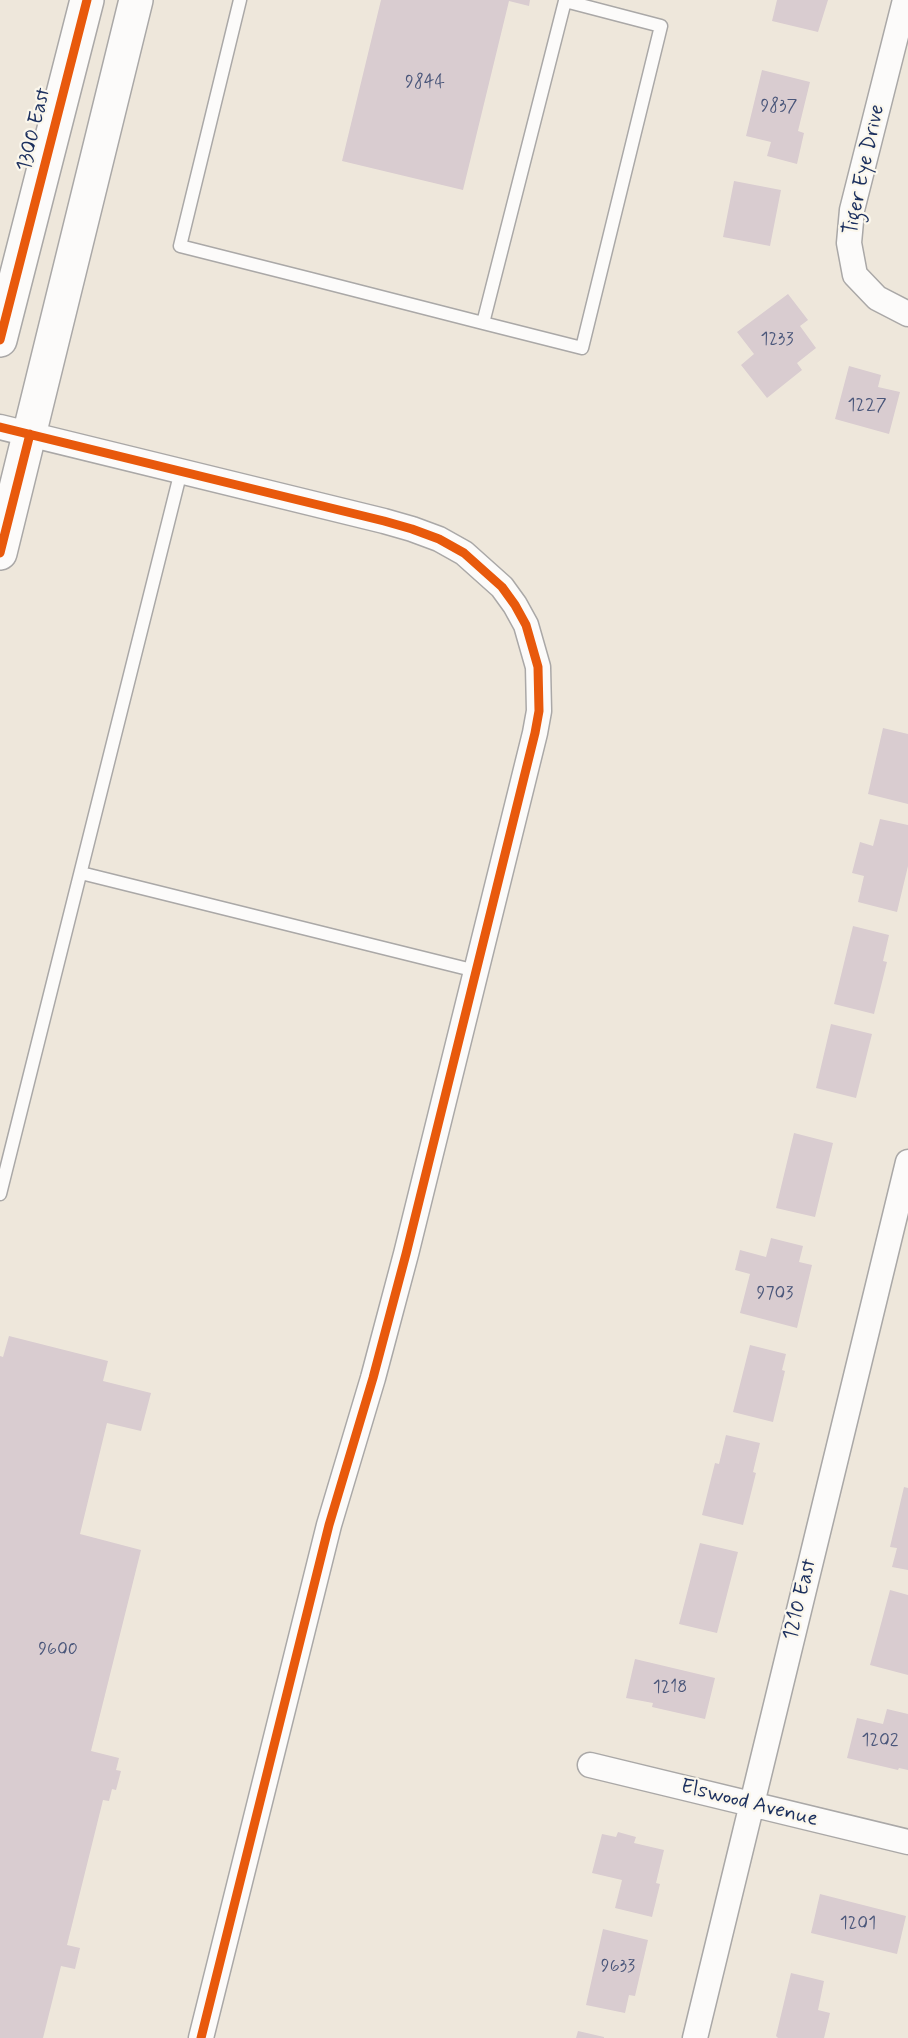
<!DOCTYPE html>
<style>
body{margin:0}
canvas{display:block;background:#eee7db}
</style>
<canvas width="908" height="2038"></canvas>
<script>
const ctx = document.querySelector('canvas').getContext('2d');
ctx.lineJoin = 'round';
function fillPath(path, color) { ctx.fillStyle = color; ctx.fill(path, 'evenodd'); }
const shape = rows => new Path2D(rows.map(r => 'M' + r).join(''));
function stroke(path, color, width, dash) { ctx.strokeStyle = color; ctx.lineWidth = width; ctx.lineCap = dash ? 'butt' : 'round'; ctx.setLineDash(dash || []); ctx.stroke(path); }
function label(font, color, halo, rows, align = 'center') {
  ctx.font = font + ' Mynerve,sans-serif'; ctx.lineWidth = 4.5; ctx.setLineDash([]); ctx.textBaseline = 'middle'; ctx.strokeStyle = halo; ctx.fillStyle = color; for (const [text, x, y, turn = 0] of rows) {
    ctx.save(); ctx.translate(x, y); ctx.rotate((+turn || 0) * Math.PI / 180); ctx.textAlign = isNaN(turn) ? turn : align; if (halo) ctx.strokeText(text, 0, 0); ctx.fillText(text, 0, 0); ctx.restore();
  }
}
fillPath(shape([
 [381,0,530,0,529,6,509,1,463,190,342,161],
 [777,0,828,0,818,32,772,21],
 [762,70,810,82,798,131,804,133,797,164,767,156,771,142,746,136],
 [734,181,781,190,770,246,723,237],
 [788,294,808,320,800,326,816,348,797,363,802,370,767,398,741,365,754,354,737,332],
 [849,366,881,375,878,387,900,392,889,434,835,419],
 [883,728,908,734,908,804,868,794],
 [880,819,908,825,908,866,897,912,858,902,864,876,852,873,860,842,873,846],
 [853,926,889,935,883,961,887,962,874,1014,834,1004],
 [831,1024,872,1034,856,1098,816,1088],
 [794,1133,833,1143,815,1217,776,1208],
 [771,1238,803,1246,799,1262,812,1265,797,1328,740,1313,750,1274,735,1270,740,1250,766,1257],
 [9,1336,108,1361,103,1381,151,1393,141,1431,107,1423,80,1534,141,1550,91,1751,119,1758,116,1770,121,1771,116,1790,112,1789,109,1801,103,1800,67,1945,80,1948,75,1969,61,1966,43,2038,0,2038,0,1356,3,1357],
 [750,1345,786,1354,782,1370,785,1371,773,1422,733,1412],
 [726,1435,760,1443,753,1472,756,1473,743,1525,702,1515,715,1463,719,1464],
 [904,1487,908,1488,908,1570,892,1567,897,1548,890,1547],
 [700,1543,738,1552,717,1633,679,1624],
 [890,1590,908,1595,908,1675,870,1665],
 [635,1659,715,1678,705,1719,652,1707,653,1703,626,1698],
 [887,1709,908,1714,908,1770,899,1768,898,1770,847,1758,857,1718,883,1724],
 [618,1832,636,1837,634,1843,664,1850,656,1883,660,1884,652,1917,615,1908,622,1880,592,1873,602,1834,616,1837],
 [820,1894,906,1916,897,1954,811,1933],
 [603,1929,648,1940,635,1996,629,1995,625,2013,586,2005],
 [791,1973,824,1981,818,2010,830,2013,824,2038,778,2038,776,2036],
 [578,2031,604,2037,604,2038,576,2038]
]), '#d9ccd0');
const service = shape([
 [240,0,180,246,311,279,483,323,582,348,661,26,565,1,483,323],
 [81,873,476,971],
 [0,1194,181,471]
]);
const minor = shape([
 [905,0,852,210,849,243,855,275,877,298,908,314],
 [0,427,384,521,412,529,439,539,464,553,502,587,515,605,526,625,538,667,539,711,535,733,406,1254,373,1378,329,1525,201,2038],
 [590,1765,908,1842],
 [695,2038,908,1162]
]);
const primary = shape([
 [0,340,87,0],
 [0,553,136,0]
]);
stroke(service, '#aaa8a7', 15);
stroke(minor, '#aaa8a7', 27);
stroke(primary, '#aaa8a7', 36);
stroke(service, '#fcfbfa', 12);
stroke(minor, '#fcfbfa', 24);
stroke(primary, '#fcfbfa', 33);
stroke(shape([
 [0,340,87,0],
 [0,427,384,521,412,529,439,539,464,553,502,587,515,605,526,625,538,667,539,711,535,733,406,1254,373,1378,329,1525,201,2038],
 [0,553,30,434]
]), '#e8590c', 9);
label('18px', '#4a567a', null, [
 ["9844",425,83],
 ["9837",779,107],
 ["1233",777,340],
 ["1227",867,406],
 ["9703",775,1294],
 ["9600",58,1650],
 ["1218",670,1688],
 ["1202",880,1741],
 ["1201",858,1924],
 ["9633",618,1967]
]);
label('21px', '#1b2f5e', '#fbf7ec', [
 ["1300 East",35,130,-76],
 ["Tiger Eye Drive",865,170,-78],
 ["1210 East",801,1600,-76],
 ["Elswood Avenue",749,1804,14]
]);
</script>
